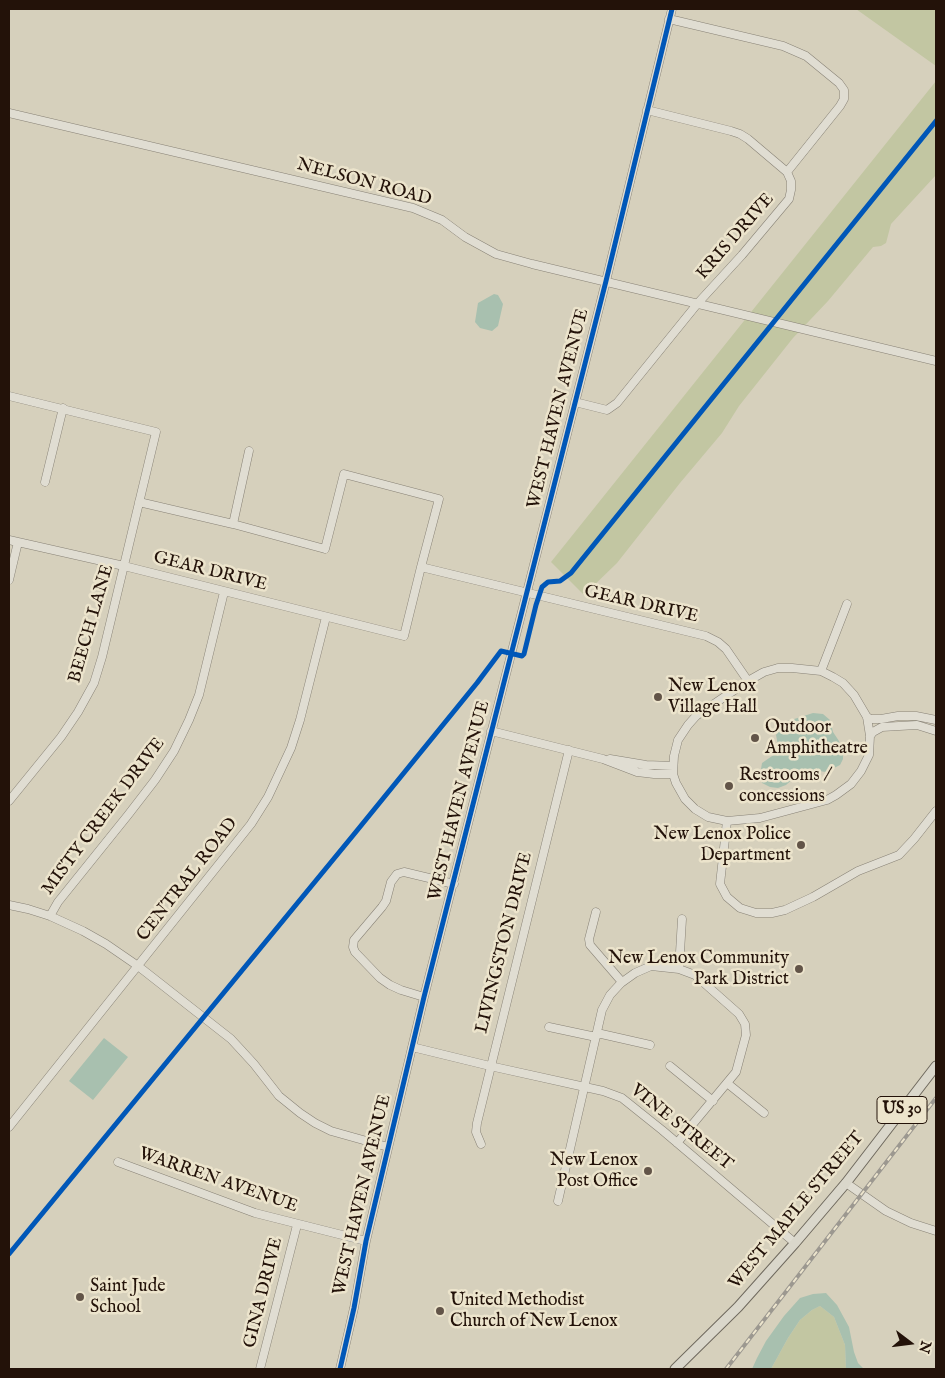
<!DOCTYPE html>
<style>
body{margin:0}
#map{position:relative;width:945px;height:1378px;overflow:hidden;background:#d6d0bc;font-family:"IM FELL English",serif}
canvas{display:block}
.frame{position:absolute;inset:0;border:10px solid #231209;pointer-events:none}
.north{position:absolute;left:885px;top:1318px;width:50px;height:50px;-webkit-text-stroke:4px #ece4cc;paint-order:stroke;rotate:105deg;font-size:14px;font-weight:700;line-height:20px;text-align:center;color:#231209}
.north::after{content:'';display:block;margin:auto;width:18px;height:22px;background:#231209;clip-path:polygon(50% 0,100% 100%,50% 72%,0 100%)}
</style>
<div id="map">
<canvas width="945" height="1378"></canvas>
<div class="frame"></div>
<div class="north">N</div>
</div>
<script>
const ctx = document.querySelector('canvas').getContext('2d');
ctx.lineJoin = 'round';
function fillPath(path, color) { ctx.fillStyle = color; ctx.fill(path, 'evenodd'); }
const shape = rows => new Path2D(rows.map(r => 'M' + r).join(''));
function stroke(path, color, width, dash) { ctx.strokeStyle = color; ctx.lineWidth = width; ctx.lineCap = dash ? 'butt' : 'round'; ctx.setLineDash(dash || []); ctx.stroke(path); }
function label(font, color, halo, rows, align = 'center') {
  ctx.font = font + ' "IM FELL English",serif'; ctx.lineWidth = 5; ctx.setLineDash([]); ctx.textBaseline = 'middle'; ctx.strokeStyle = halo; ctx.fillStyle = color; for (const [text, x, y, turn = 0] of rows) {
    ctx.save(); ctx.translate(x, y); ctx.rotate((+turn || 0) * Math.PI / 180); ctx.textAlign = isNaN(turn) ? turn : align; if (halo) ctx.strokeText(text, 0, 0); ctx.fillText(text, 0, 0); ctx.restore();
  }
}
fillPath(shape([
 [856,9,936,9,936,66],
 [936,81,936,175,891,224,886,243,881,246,873,247,828,301,793,338,739,406,722,433,680,483,617,563,584,595,551,562],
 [820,1306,834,1317,845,1345,846,1369,771,1369,788,1338,800,1320,812,1310]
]), '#c2c6a2');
fillPath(shape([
 [494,294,498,295,503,304,498,326,492,331,480,328,475,322,478,303],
 [813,713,823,714,830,720,833,732,839,741,843,756,843,759,840,765,826,772,804,769,786,785,778,788,770,787,762,783,760,775,762,763,775,754,778,745,776,735,782,726,788,721],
 [104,1038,128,1057,93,1100,69,1081],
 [826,1293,837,1305,849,1327,854,1352,858,1363,864,1369,846,1369,845,1345,834,1317,820,1306,812,1310,800,1320,788,1338,771,1369,752,1369,757,1358,766,1341,784,1316,800,1298,813,1294]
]), '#a8c0af');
const minor = shape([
 [669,19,783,46,806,56,839,83,844,90,844,99,840,106,787,172],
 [9,113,413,208,442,220,465,237,496,254,532,264,936,361],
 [9,396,156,432,102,657,94,683,78,712,61,737,9,801],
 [575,402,607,410,617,403,698,303,742,255,789,199,791,190,791,181,787,172,748,139,740,134,731,131,647,110],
 [45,482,63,408],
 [233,524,249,451],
 [9,540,124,566,404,636,421,567,439,499,344,474,325,549,233,524,139,502],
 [421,567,706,636,718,642,726,649,748,681],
 [9,580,18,542],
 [778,668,792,668,821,671,833,677,843,683,854,695,867,717,870,736,869,755,861,771,851,784,836,795,827,800,760,818,727,821,708,817,695,809,685,799,676,783,673,774,674,756,678,740,688,725,696,716,748,681,764,672,778,668],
 [821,671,847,604],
 [867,717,871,719,881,719,898,716,916,716,936,720],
 [491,731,603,759,637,772,654,774,673,774],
 [870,736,873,732,882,727,899,726,917,725,936,731],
 [610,759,646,765,673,766],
 [727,821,720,884,727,897,740,908,756,913,772,913,785,910,813,897,858,871,899,855,914,839,936,811],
 [9,905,28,909,50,916,83,931,106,944,138,966,231,1039,254,1064,279,1096,300,1113,315,1123,331,1131,388,1147],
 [596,912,589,939,590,945,622,982],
 [50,916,58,902,128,815,155,780,174,751,189,720,199,695,224,592],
 [679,969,682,919],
 [424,997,401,990,390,985,380,978,355,952,353,947,354,940,382,907,386,901,391,882,397,874,404,872,454,884],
 [549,1027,596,1037],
 [597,1033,650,1045],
 [412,1047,490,1066,603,1091,622,1098,662,1130,795,1243],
 [670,1066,713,1101],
 [727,1083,764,1113],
 [9,1127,251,824,268,797,291,748,300,720,326,617],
 [481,1144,476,1132,477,1123,569,750],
 [118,1162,255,1213,366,1241],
 [846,1183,886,1211,911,1223,936,1231],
 [558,1201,602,1010,610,995,621,983,635,973,651,966,679,969,695,975,739,1014,745,1024,746,1035,736,1072,677,1143],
 [260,1369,297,1225],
 [340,1369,354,1308,366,1241,424,997,606,281,672,9]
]);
const major = shape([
 [675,1369,738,1307,795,1243,846,1183,936,1066]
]);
stroke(minor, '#888276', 9);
stroke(major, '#6f695e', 11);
stroke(minor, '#e0ddd2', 8);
stroke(major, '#dad7cb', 9);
const rail = shape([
 [726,1369,936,1098]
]);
stroke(rail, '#9c9890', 4);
stroke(rail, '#ece4cc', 2, [5.5]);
stroke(shape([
 [9,1254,355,833,477,683,501,651,522,656,524,654,536,605,542,587,548,582,560,581,571,573,936,121],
 [340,1369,354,1308,366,1241,424,997,606,281,672,9]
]), '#0057b8', 5);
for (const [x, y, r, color] of [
 [658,697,5,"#625448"],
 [755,738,5,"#625448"],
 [729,786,5,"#625448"],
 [801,845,5,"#625448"],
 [799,969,5,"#625448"],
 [648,1171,5,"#625448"],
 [80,1297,5,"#625448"],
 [440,1311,5,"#625448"]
]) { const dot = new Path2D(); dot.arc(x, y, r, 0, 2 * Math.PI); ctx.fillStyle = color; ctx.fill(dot); stroke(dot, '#ece4cc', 2); }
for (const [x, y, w] of [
 [902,1110,50]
]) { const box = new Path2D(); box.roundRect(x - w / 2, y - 13.5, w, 27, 4); ctx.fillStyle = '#ece4cc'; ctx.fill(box); stroke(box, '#231209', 1); }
label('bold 16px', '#231209', null, [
 ["US 30",902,1110]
]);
label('18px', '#231209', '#ece4cc', [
 ["NELSON ROAD",364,183,15],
 ["KRIS DRIVE",736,237,-49],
 ["WEST HAVEN AVENUE",559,409,-76],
 ["GEAR DRIVE",210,572,14],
 ["GEAR DRIVE",641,605,13],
 ["BEECH LANE",92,624,-74],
 ["WEST HAVEN AVENUE",460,801,-76],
 ["MISTY CREEK DRIVE",104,817,-53],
 ["CENTRAL ROAD",188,880,-52],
 ["LIVINGSTON DRIVE",505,943,-76],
 ["VINE STREET",681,1128,39],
 ["WARREN AVENUE",218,1181,19],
 ["WEST HAVEN AVENUE",363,1195,-77],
 ["WEST MAPLE STREET",797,1211,-50],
 ["GINA DRIVE",264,1293,-76]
]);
label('18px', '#231209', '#ece4cc', [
 ["New Lenox",668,687],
 ["Village Hall",668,708],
 ["Outdoor",765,728],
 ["Amphitheatre",765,749],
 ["Restrooms /",739,776],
 ["concessions",739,797],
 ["New Lenox Police",791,835,"right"],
 ["Department",791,856,"right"],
 ["New Lenox Community",789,959,"right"],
 ["Park District",789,980,"right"],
 ["New Lenox",638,1161,"right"],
 ["Post Office",638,1182,"right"],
 ["Saint Jude",90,1287],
 ["School",90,1308],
 ["United Methodist",450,1301],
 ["Church of New Lenox",450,1322]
], 'left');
</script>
